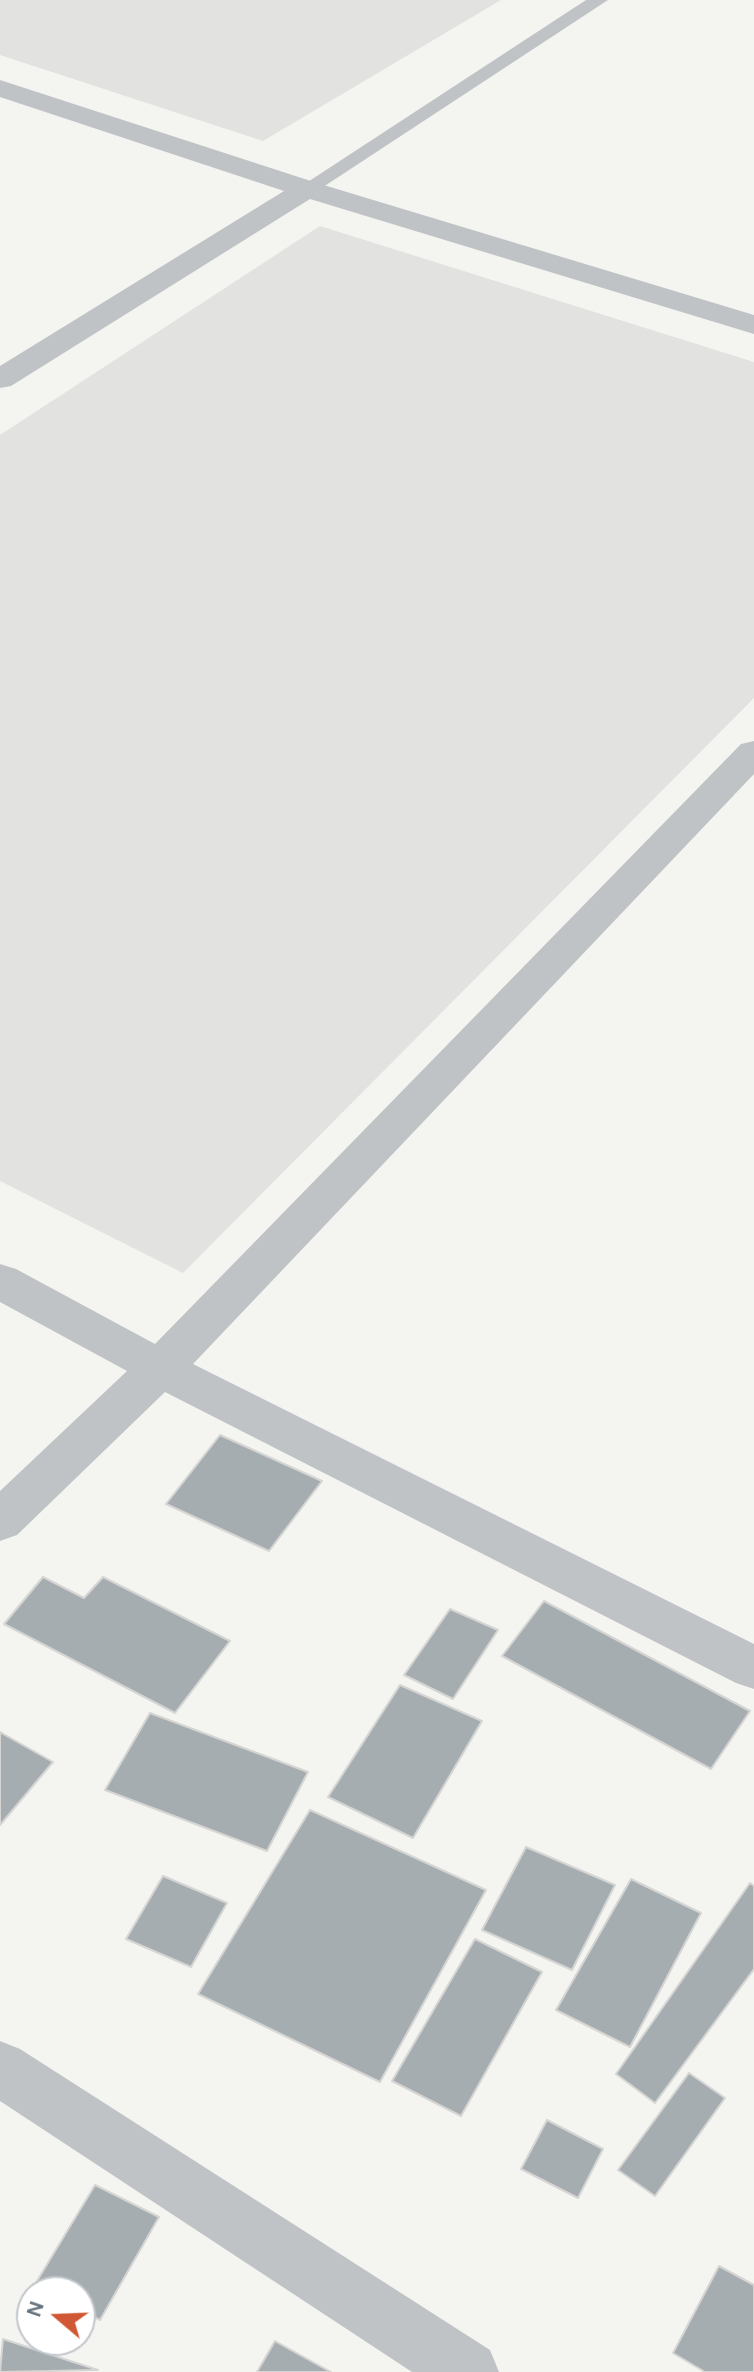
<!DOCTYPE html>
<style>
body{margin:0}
#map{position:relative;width:754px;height:2372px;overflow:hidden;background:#f4f4f1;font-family:Karla,sans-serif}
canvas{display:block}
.north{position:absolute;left:16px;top:2276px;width:80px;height:80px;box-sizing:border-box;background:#fff;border:2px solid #c2c7cc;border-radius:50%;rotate:289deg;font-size:22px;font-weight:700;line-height:32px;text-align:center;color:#66747f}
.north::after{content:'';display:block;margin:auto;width:28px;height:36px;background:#d05834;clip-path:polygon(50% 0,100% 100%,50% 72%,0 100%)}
</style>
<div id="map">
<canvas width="754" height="2372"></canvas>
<div class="north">N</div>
</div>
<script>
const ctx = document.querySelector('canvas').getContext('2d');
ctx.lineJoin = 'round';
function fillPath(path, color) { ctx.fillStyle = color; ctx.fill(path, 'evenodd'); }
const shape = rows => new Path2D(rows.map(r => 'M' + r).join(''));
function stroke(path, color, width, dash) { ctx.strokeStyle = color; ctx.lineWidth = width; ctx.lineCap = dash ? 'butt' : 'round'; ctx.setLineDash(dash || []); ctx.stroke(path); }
fillPath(shape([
 [0,0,501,0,263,141,0,55],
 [320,226,754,362,754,698,183,1273,0,1181,0,435]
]), '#e2e3e1');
const building = shape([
 [220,1435,322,1481,269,1551,166,1504,220,1435],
 [43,1577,84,1598,103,1577,230,1641,175,1713,4,1624,43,1577],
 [544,1601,750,1711,711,1769,502,1656,544,1601],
 [450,1609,498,1630,453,1699,404,1675,450,1609],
 [400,1685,482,1721,413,1838,328,1797,400,1685],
 [150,1713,308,1772,267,1851,105,1790,150,1713],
 [0,1732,53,1762,0,1825,0,1732],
 [310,1810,486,1890,380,2082,198,1994,310,1810],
 [526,1847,615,1885,572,1970,482,1930,526,1847],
 [163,1876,227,1903,191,1967,126,1939,163,1876],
 [631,1879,701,1913,630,2047,556,2010,631,1879],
 [750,1883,754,1886,754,1969,655,2103,616,2074,750,1883],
 [475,1939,542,1972,461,2116,392,2081,475,1939],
 [689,2073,725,2098,655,2196,618,2170,689,2073],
 [547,2120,603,2149,578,2198,521,2169,547,2120],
 [95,2185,159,2217,100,2320,80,2310,80,2292,45,2292,34,2286,95,2185],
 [719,2266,754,2285,754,2372,705,2372,673,2353,719,2266],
 [3,2339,98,2370,0,2372,3,2339],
 [275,2341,331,2372,257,2372,275,2341]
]);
fillPath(building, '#a6adb1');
stroke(building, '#d5d5d3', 2);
fillPath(shape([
 [586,0,608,0,314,193,300,193,297,189,586,0]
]), '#c0c3c6');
fillPath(shape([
 [0,80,317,183,754,315,754,334,310,199,11,386,0,388,0,366,284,191,0,97,0,80],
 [754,741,754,774,193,1364,754,1644,754,1689,736,1683,165,1392,17,1535,0,1541,0,1491,127,1371,0,1302,0,1264,16,1269,155,1344,741,744,754,741],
 [0,2041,20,2049,490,2350,499,2372,412,2372,0,2101,0,2041]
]), '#c0c3c6');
</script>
